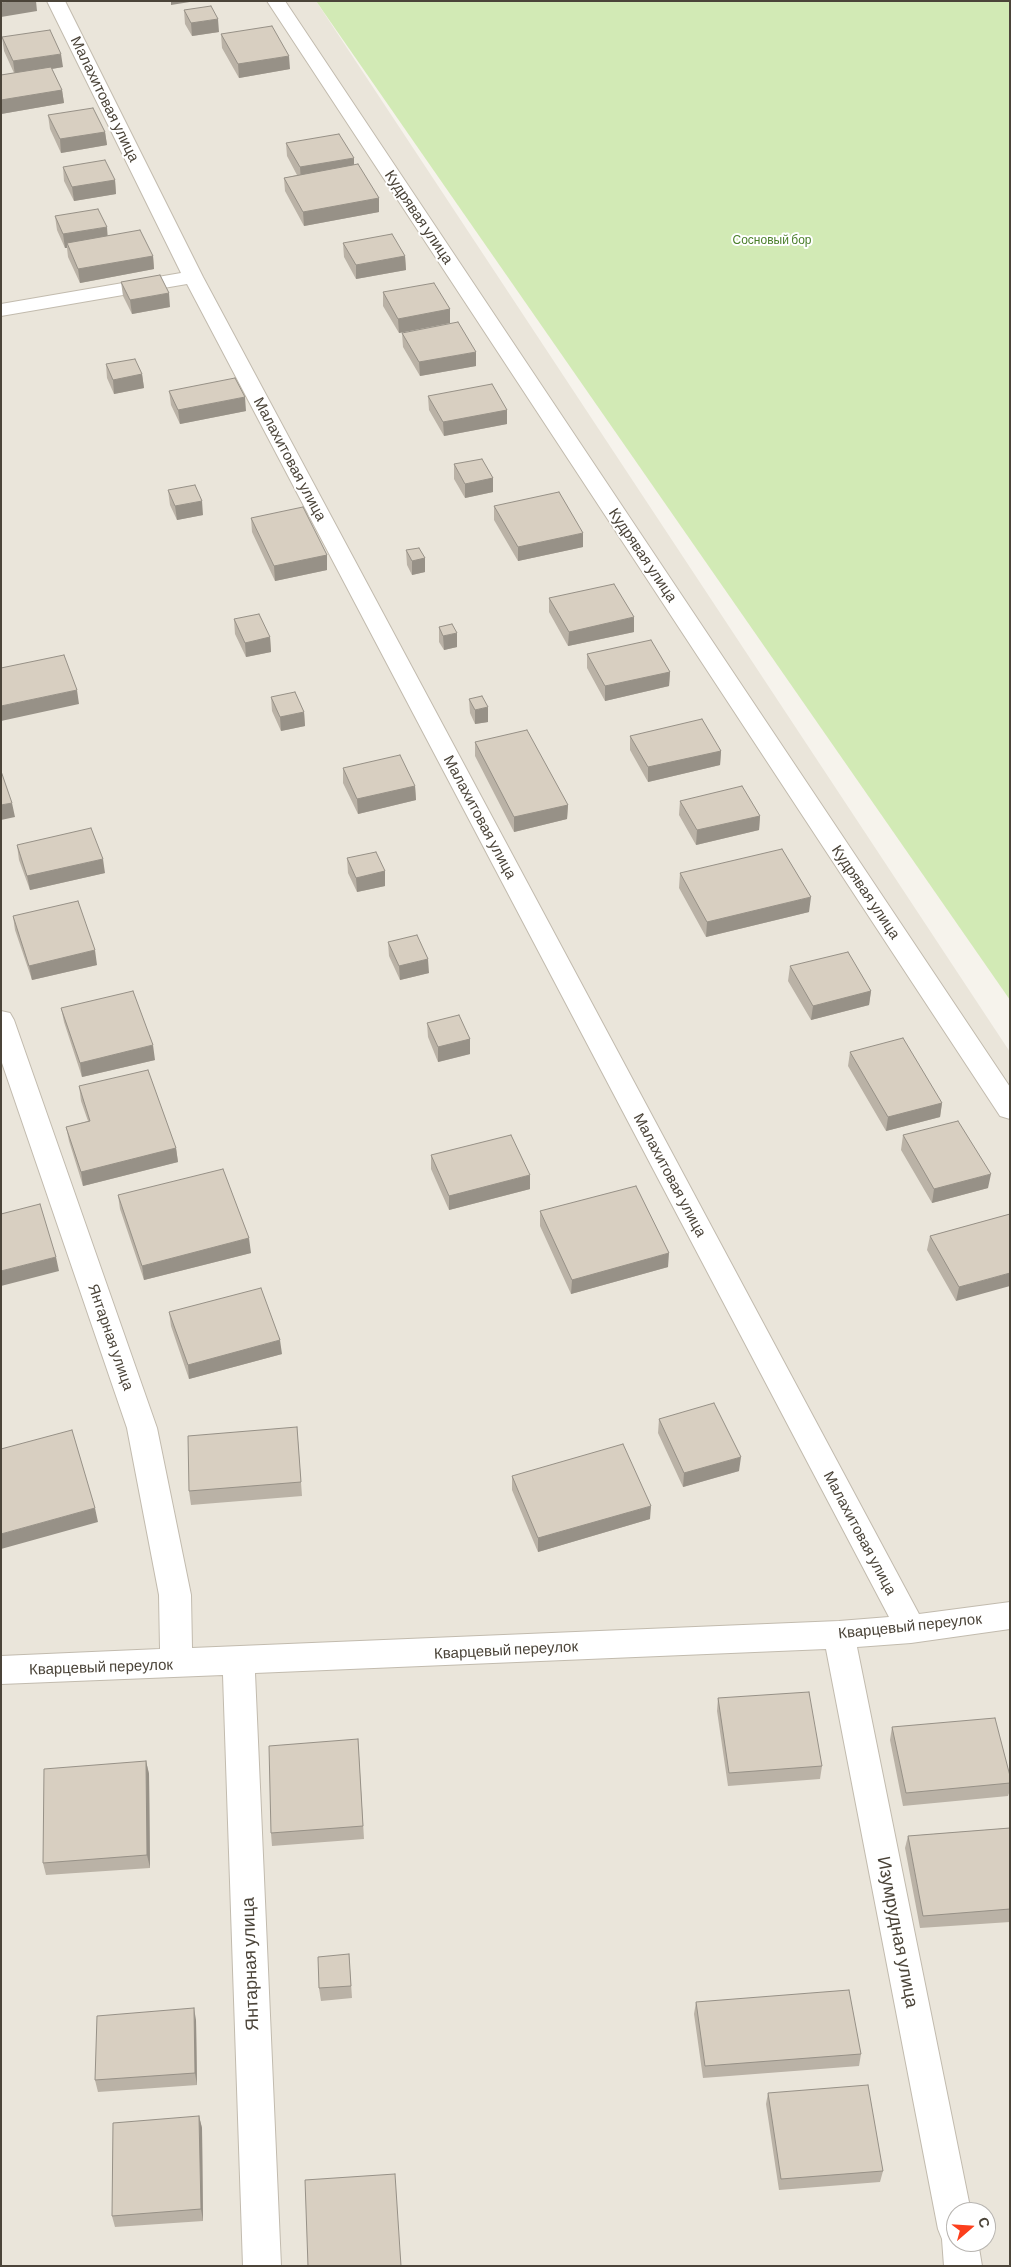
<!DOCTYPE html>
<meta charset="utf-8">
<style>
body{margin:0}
#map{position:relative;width:1011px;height:2267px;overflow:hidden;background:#f6f3ec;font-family:Barlow,sans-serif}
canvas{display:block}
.frame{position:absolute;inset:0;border:2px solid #4b4439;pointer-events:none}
.north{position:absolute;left:946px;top:2202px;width:50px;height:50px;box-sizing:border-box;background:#fff;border:1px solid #b7b4b0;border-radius:50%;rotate:71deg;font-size:14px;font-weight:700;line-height:20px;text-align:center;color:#4b4439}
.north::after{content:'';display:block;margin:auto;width:18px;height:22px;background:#fc3f1d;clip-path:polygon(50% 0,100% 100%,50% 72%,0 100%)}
</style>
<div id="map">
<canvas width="1011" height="2267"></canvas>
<div class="frame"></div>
<div class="north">С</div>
</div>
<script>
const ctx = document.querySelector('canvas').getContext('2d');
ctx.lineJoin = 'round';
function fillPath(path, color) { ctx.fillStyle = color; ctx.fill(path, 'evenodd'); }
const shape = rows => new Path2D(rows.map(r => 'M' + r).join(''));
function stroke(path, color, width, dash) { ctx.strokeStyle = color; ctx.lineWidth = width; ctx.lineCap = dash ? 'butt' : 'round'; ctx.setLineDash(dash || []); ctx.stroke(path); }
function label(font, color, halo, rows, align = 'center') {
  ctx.font = font + ' Barlow,sans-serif'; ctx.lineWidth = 4; ctx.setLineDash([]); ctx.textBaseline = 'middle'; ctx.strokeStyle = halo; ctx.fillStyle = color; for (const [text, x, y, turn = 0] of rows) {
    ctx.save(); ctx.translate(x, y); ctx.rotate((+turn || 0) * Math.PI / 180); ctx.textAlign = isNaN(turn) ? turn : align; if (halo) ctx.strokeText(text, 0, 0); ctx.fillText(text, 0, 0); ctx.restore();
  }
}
fillPath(shape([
 [1,1,316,1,1010,1052,1010,2266,1,2266],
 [956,2212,986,2212,986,2242,956,2242]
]), '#eae5da');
fillPath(shape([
 [316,1,1010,1,1010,1000]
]), '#d2eab5');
const street = shape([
 [47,1,65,1,203,277,919,1614,1010,1602,1010,1629,911,1643,857,1647,971,2212,956,2212,956,2242,978,2242,982,2266,944,2266,942,2239,938,2229,826,1649,255,1673,281,2266,243,2266,223,1675,1,1684,1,1656,160,1649,159,1595,127,1428,1,1060,1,1011,10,1013,14,1020,157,1428,191,1595,192,1648,839,1621,889,1617,187,284,1,316,1,304,181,273,47,1],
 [267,1,285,1,1010,1087,1010,1119,1000,1116,267,1]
]);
stroke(street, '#c2bbae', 2);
fillPath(street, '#fff');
fillPath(shape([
 [184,10,219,32,192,36,185,24],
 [221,34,290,69,239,78,222,48],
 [2,37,63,67,52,69,62,90,64,103,1,114,1,75,14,73,4,51],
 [48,115,105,132,107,145,61,153,50,129],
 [286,143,354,165,379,212,304,226,285,191,284,178,297,175,287,156],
 [63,167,115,180,116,194,74,201,64,181],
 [55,216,108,236,153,256,154,269,80,283,68,257,67,248,65,248,57,230],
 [343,243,405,256,406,270,356,279,344,257],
 [121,282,170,307,132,314,123,296],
 [383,292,450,309,450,323,399,333,383,306],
 [402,333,476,366,420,376,403,347],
 [106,364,142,374,144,388,114,394,107,378],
 [169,391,246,411,180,424,171,405],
 [428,396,507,410,507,424,444,436,429,410],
 [454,464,493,478,493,492,465,498,454,479],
 [168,490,203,515,177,520,170,505],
 [494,506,583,547,518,561,494,520],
 [251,518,327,555,327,570,275,581,252,532],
 [406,550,425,558,425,572,412,575,407,565],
 [549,598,634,632,568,646,549,612],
 [234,619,270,637,271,652,246,657,235,634],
 [439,627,457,647,444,650,439,642],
 [587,654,670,672,669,686,605,701,587,668],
 [271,697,304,712,305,726,281,731,272,711],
 [469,699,488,722,475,724,470,713],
 [630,736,721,751,720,765,648,782,630,750],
 [475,742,568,805,567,819,514,832,475,756],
 [343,768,415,786,416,800,358,814,343,783],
 [680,801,760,816,759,830,696,845,679,815],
 [17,845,105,873,30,890,19,860],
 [347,858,385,871,385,886,357,892,348,873],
 [680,873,809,912,706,937,679,888],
 [13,916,97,965,32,980,15,930],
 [388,942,429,973,400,980,389,956],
 [790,966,871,991,869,1005,811,1020,788,981],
 [61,1008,155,1060,82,1077,64,1022],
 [427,1023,470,1039,470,1054,438,1062,428,1037],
 [850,1052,942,1103,940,1117,886,1131,848,1066],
 [79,1086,176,1148,178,1162,83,1186,69,1141,66,1127,88,1121,81,1101],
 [903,1135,988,1188,932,1203,901,1150],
 [431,1155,530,1189,449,1210,431,1169],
 [118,1195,251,1253,144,1280,120,1209],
 [540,1211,668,1267,571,1294,540,1226],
 [1010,1214,956,1301,927,1250,930,1236],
 [169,1312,282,1354,189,1379,171,1326],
 [659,1419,739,1471,683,1487,658,1433],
 [297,1427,302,1496,191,1505,189,1491],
 [512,1476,650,1519,538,1552,512,1490],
 [718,1698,822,1766,820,1779,728,1786,717,1711],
 [892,1727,1010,1776,1010,1790,1008,1796,903,1806,890,1740],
 [358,1739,364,1839,272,1846,271,1833],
 [146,1761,149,1774,150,1868,46,1875,43,1863],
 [1010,1828,1010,1922,920,1928,905,1848,908,1836],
 [349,1954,352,1998,321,2001,319,1988],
 [696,2002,861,2054,859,2066,703,2078,694,2014],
 [196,2020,197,2085,98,2092,95,2080],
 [768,2093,883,2171,880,2182,779,2190,766,2104],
 [199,2116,202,2128,203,2221,115,2227,112,2216]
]), '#bab2a6');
fillPath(shape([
 [12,1,36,1,37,11,1,17,1,3],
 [171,1,196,1,171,5],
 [218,19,219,32,192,36,191,23],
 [61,54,63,67,15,75,13,61],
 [289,56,290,69,239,78,238,64],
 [62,90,64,103,1,114,1,100],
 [105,132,107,145,61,153,60,139],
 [354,158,354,172,301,181,300,167],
 [115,180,116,194,74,201,72,187],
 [379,198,379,212,304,226,303,212],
 [107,227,108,241,67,243,67,248,65,248,63,234],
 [153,256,154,269,80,283,78,269],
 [405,256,406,270,356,279,356,265],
 [169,293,170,307,132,314,130,300],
 [450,309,450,323,399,333,398,319],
 [476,352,476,366,420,376,419,362],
 [142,374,144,388,114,394,113,380],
 [245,397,246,411,180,424,178,410],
 [507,410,507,424,444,436,443,422],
 [493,478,493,492,465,498,465,484],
 [202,501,203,515,177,520,175,506],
 [583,533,583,547,518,561,518,547],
 [327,555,327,570,275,581,274,566],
 [425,558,425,572,412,575,412,561],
 [634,617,634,632,568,646,569,632],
 [457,633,457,647,444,650,443,636],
 [270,637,271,652,246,657,245,643],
 [670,672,669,686,605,701,605,686],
 [77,690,79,704,1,721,1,706],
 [488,707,488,722,475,724,475,710],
 [304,712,305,726,281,731,280,717],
 [721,751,720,765,648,782,648,767],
 [415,786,416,800,358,814,357,799],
 [12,803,15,817,1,820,1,805],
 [568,805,567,819,514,832,514,817],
 [760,816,759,830,696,845,697,830],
 [103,859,105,873,30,890,27,876],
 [385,871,385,886,357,892,356,878],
 [811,897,809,912,706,937,707,922],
 [95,950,97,965,32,980,29,966],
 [428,959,429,973,400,980,399,966],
 [871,991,869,1005,811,1020,813,1006],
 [470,1039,470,1054,438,1062,438,1047],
 [153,1045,155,1060,82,1077,80,1063],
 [942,1103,940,1117,886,1131,888,1117],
 [176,1148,178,1162,83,1186,81,1172],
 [991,1174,988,1188,932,1203,934,1189],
 [530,1175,530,1189,449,1210,449,1196],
 [249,1238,251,1253,144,1280,142,1266],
 [669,1253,668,1267,571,1294,572,1280],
 [56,1257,59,1271,1,1286,1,1271],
 [1010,1273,1010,1286,956,1301,959,1287],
 [280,1340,282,1354,189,1379,188,1365],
 [741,1457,739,1471,683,1487,684,1473],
 [651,1506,650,1519,538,1552,538,1538],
 [95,1508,98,1522,1,1549,1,1534],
 [146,1761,149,1774,150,1868,147,1855],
 [194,2008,196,2020,197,2085,195,2073],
 [199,2116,202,2128,203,2221,201,2209]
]), '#979187');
const building = shape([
 [1,1,12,1,1,3,1,1],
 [211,6,218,19,191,23,184,10,211,6],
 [272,26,289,56,238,64,221,34,272,26],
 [50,30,61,54,13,61,2,37,50,30],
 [51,67,62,90,1,100,1,75,51,67],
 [93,108,105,132,60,139,48,115,93,108],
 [339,134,354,158,300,167,286,143,339,134],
 [105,160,115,180,72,187,63,167,105,160],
 [358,164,379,198,303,212,284,178,358,164],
 [98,209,107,227,63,234,55,216,98,209],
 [140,230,153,256,78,269,67,243,140,230],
 [392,234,405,256,356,265,343,243,392,234],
 [160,275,169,293,130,300,121,282,160,275],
 [434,283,450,309,398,319,383,292,434,283],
 [458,322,476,352,419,362,402,333,458,322],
 [135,359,142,374,113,380,106,364,135,359],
 [235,378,245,397,178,410,169,391,235,378],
 [492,384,507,410,443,422,428,396,492,384],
 [482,459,493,478,465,484,454,464,482,459],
 [195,485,202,501,175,506,168,490,195,485],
 [559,492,583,533,518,547,494,506,559,492],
 [303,507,327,555,274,566,251,518,303,507],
 [419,548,425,558,412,561,406,550,419,548],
 [614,584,634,617,569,632,549,598,614,584],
 [259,614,270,637,245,643,234,619,259,614],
 [452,624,457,633,443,636,439,627,452,624],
 [651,640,670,672,605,686,587,654,651,640],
 [64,655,77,690,1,706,1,668,64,655],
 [295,692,304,712,280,717,271,697,295,692],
 [482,696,488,707,475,710,469,699,482,696],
 [702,719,721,751,648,767,630,736,702,719],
 [527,730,568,805,514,817,475,742,527,730],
 [400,755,415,786,357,799,343,768,400,755],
 [1,771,12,803,1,805,1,771],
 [742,786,760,816,697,830,680,801,742,786],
 [91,828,103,859,27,876,17,845,91,828],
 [782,849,811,897,707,922,680,873,782,849],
 [376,852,385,871,356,878,347,858,376,852],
 [78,901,95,950,29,966,13,916,78,901],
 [417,935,428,959,399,966,388,942,417,935],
 [848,952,871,991,813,1006,790,966,848,952],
 [133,991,153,1045,80,1063,61,1008,133,991],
 [459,1015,470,1039,438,1047,427,1023,459,1015],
 [903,1038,942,1103,888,1117,850,1052,903,1038],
 [148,1070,176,1148,81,1172,66,1127,90,1121,79,1086,148,1070],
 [958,1121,991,1174,934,1189,903,1135,958,1121],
 [511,1135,530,1175,449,1196,431,1155,511,1135],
 [223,1169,249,1238,142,1266,118,1195,223,1169],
 [636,1186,669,1253,572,1280,540,1211,636,1186],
 [40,1204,56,1257,1,1271,1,1214,40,1204],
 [1010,1214,1010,1273,959,1287,930,1236,1010,1214],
 [261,1288,280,1340,188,1365,169,1312,261,1288],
 [714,1403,741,1457,684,1473,659,1419,714,1403],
 [297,1427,301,1482,189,1491,188,1436,297,1427],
 [72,1430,95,1508,1,1534,1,1449,72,1430],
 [623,1444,651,1506,538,1538,512,1476,623,1444],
 [809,1692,822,1766,729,1773,718,1698,809,1692],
 [995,1718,1010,1776,1010,1783,906,1793,892,1727,995,1718],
 [358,1739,363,1826,271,1833,269,1746,358,1739],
 [146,1761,147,1855,43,1863,44,1769,146,1761],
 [1010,1828,1010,1909,923,1916,908,1836,1010,1828],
 [349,1954,351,1986,319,1988,318,1957,349,1954],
 [849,1990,861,2054,705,2066,696,2002,849,1990],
 [194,2008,195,2073,95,2080,97,2016,194,2008],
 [868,2085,883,2171,781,2179,768,2093,868,2085],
 [199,2116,201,2209,112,2216,113,2123,199,2116],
 [395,2174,401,2266,308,2266,305,2180,395,2174]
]);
fillPath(building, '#d8cfc1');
stroke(building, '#979187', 1);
label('12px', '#4a7f2a', '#fff', [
 ["Сосновый бор",772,240]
]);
label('15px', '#4b4439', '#fff', [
 ["Малахитовая улица",105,99,64],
 ["Кудрявая улица",419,217,56],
 ["Малахитовая улица",290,459,62],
 ["Кудрявая улица",643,555,56],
 ["Малахитовая улица",480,817,62],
 ["Кудрявая улица",866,892,56],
 ["Малахитовая улица",670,1175,62],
 ["Янтарная улица",111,1337,71],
 ["Малахитовая улица",860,1533,62],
 ["Кварцевый переулок",910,1626,-6],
 ["Кварцевый переулок",506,1650,-3],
 ["Кварцевый переулок",101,1667,-2]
]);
label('18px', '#4b4439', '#fff', [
 ["Изумрудная улица",898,1932,79],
 ["Янтарная улица",250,1964,-92]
]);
</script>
